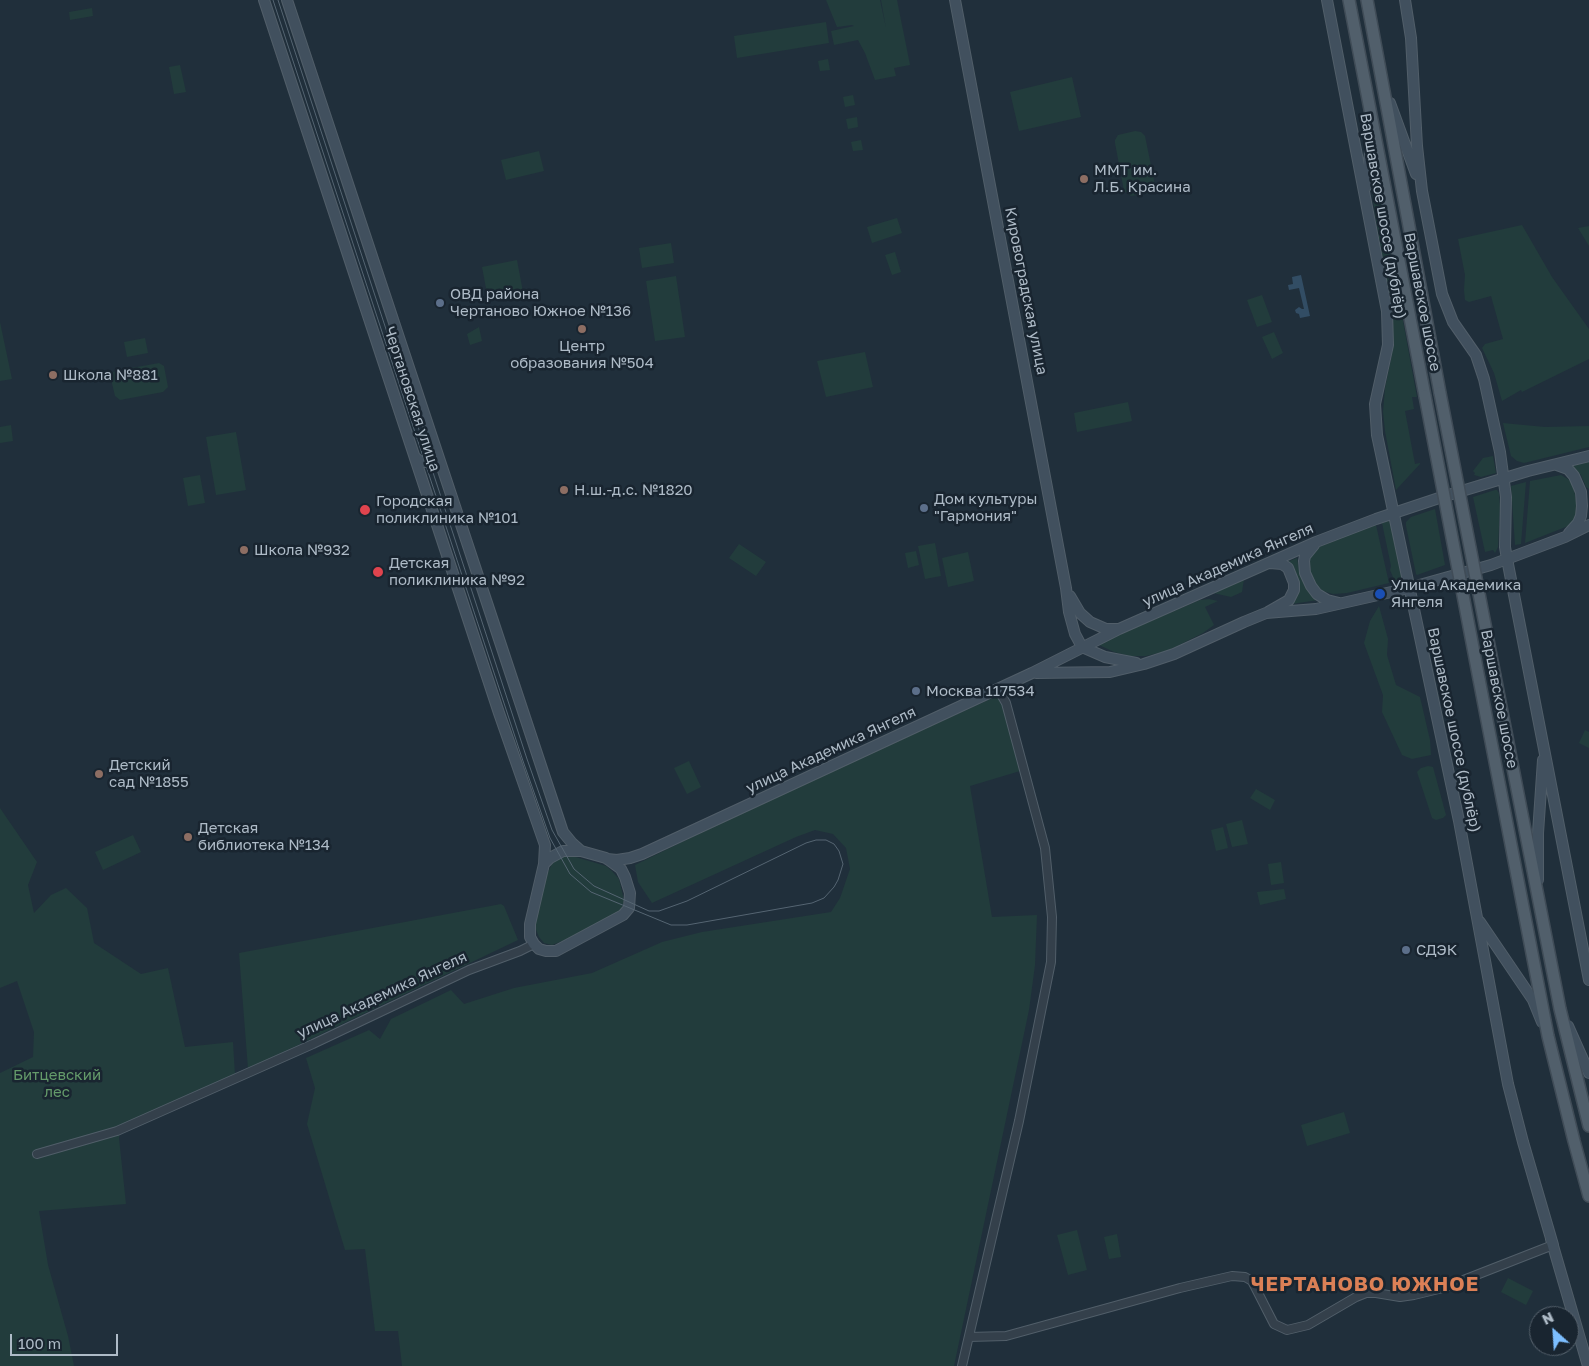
<!DOCTYPE html>
<meta charset="utf-8">
<style>
body{margin:0}
#map{position:relative;width:1589px;height:1366px;overflow:hidden;background:#202f3b;font-family:"Golos Text",sans-serif}
canvas{display:block}
.north{position:absolute;left:1529px;top:1306px;width:50px;height:50px;box-sizing:border-box;background:#192530;border:1px solid #55616c;border-radius:50%;rotate:334deg;font-size:14px;font-weight:700;line-height:20px;text-align:center;color:#aebbc7}
.north::after{content:'';display:block;margin:auto;width:18px;height:22px;background:#7cbeff;clip-path:polygon(50% 0,100% 100%,50% 72%,0 100%)}
.scale{position:absolute;left:10px;top:1334px;width:108px;height:22px;box-sizing:border-box;border:2px solid #aebbc7;border-top:0;padding-left:6px;font-size:15px;line-height:18px;white-space:nowrap;color:#aebbc7;-webkit-text-stroke:4px #192530;paint-order:stroke}
</style>
<div id="map">
<canvas width="1589" height="1366"></canvas>
<div class="north">N</div>
<div class="scale">100 m</div>
</div>
<script>
const ctx = document.querySelector('canvas').getContext('2d');
ctx.lineJoin = 'round';
function fillPath(path, color) { ctx.fillStyle = color; ctx.fill(path, 'evenodd'); }
const shape = rows => new Path2D(rows.map(r => 'M' + r).join(''));
function stroke(path, color, width, dash) { ctx.strokeStyle = color; ctx.lineWidth = width; ctx.lineCap = dash ? 'butt' : 'round'; ctx.setLineDash(dash || []); ctx.stroke(path); }
function label(font, color, halo, rows, align = 'center') {
  ctx.font = font + ' "Golos Text",sans-serif'; ctx.lineWidth = 5; ctx.setLineDash([]); ctx.textBaseline = 'middle'; ctx.strokeStyle = halo; ctx.fillStyle = color; for (const [text, x, y, turn = 0] of rows) {
    ctx.save(); ctx.translate(x, y); ctx.rotate((+turn || 0) * Math.PI / 180); ctx.textAlign = isNaN(turn) ? turn : align; if (halo) ctx.strokeText(text, 0, 0); ctx.fillText(text, 0, 0); ctx.restore();
  }
}
fillPath(shape([
 [826,0,880,0,886,28,881,0,897,0,910,65,894,68,896,76,875,80,865,53,858,40,834,45,831,31,854,26,852,25,837,27],
 [92,8,93,16,70,20,69,12],
 [826,22,829,43,737,58,734,36],
 [828,59,830,70,820,71,818,61],
 [180,65,186,92,174,94,169,67],
 [1072,77,1081,117,1019,131,1010,92],
 [853,95,855,105,845,107,843,97],
 [857,117,858,127,848,129,846,119],
 [1135,131,1141,132,1145,136,1155,185,1153,191,1151,193,1131,196,1124,191,1115,143,1115,140,1118,135],
 [861,140,863,150,853,151,851,142],
 [539,151,544,171,506,180,501,160],
 [1375,169,1417,397,1412,397,1414,409,1405,411,1415,464,1420,463,1420,464,1396,490,1385,431,1383,412,1385,388,1392,354,1393,323,1373,201,1372,186],
 [897,218,902,233,872,243,867,227],
 [1522,225,1552,277,1589,329,1589,359,1522,392,1521,390,1502,401,1494,373,1482,348,1485,344,1503,339,1491,296,1469,302,1465,300,1464,290,1465,275,1458,239],
 [1589,226,1589,246,1578,228],
 [671,243,674,263,642,268,639,248],
 [895,252,901,272,892,275,885,255],
 [517,260,523,292,488,299,482,267],
 [676,276,685,337,655,341,646,281],
 [1262,295,1272,322,1257,327,1247,300],
 [0,322,12,379,0,381],
 [479,327,482,341,470,345,467,334],
 [1274,332,1283,353,1272,359,1262,337],
 [145,338,148,353,127,357,124,342],
 [865,352,873,387,826,397,817,361],
 [159,363,164,366,168,387,163,392,120,400,115,396,110,375,115,371],
 [1128,402,1132,421,1077,432,1074,413],
 [1503,423,1545,427,1589,426,1589,447,1524,463,1517,461,1511,456],
 [11,425,13,441,0,443,0,427],
 [236,432,246,490,216,495,206,437],
 [1493,456,1496,473,1481,477,1474,475,1475,473,1473,471,1483,458],
 [1589,462,1589,489,1586,487,1581,475,1572,466],
 [200,475,205,503,188,506,183,478],
 [1561,475,1571,481,1573,485,1578,510,1576,517,1568,526,1525,543,1530,481],
 [1526,482,1521,544,1515,545,1511,486],
 [1495,490,1497,490,1499,493,1500,507,1498,547,1495,553,1493,550,1485,552,1473,497],
 [1435,509,1445,565,1417,575,1416,574,1406,526,1406,522,1411,517],
 [1388,521,1390,522,1402,577,1401,580,1395,582,1390,570,1391,566,1382,523],
 [1376,525,1389,583,1347,593,1333,594,1323,591,1317,587,1308,566,1308,560,1315,550,1321,546],
 [935,543,941,576,925,579,918,546],
 [739,544,766,562,756,576,729,558],
 [916,551,919,565,908,568,905,553],
 [968,552,974,581,948,587,942,558],
 [1297,558,1299,570,1304,582,1310,593,1318,600,1292,604,1297,595,1299,584,1287,562],
 [1244,579,1242,592,1231,597,1213,593],
 [1209,599,1218,601,1205,607,1214,625,1203,633,1167,651,1146,656,1130,656,1114,652,1097,644,1200,600],
 [1379,606,1388,639,1387,655,1396,685,1420,697,1430,740,1431,755,1412,759,1402,755,1382,712,1383,695,1364,643,1370,621],
 [995,697,1001,697,1005,706,1020,771,970,786,992,917,1037,915,1035,965,1029,1010,954,1366,402,1366,398,1331,375,1331,365,1249,345,1250,307,1124,315,1088,306,1058,369,1030,380,1039,391,1019,451,990,464,1004,514,988,592,973,662,942,702,932,831,912,840,898,850,869,846,848,833,834,815,830,796,837,652,903,638,882,635,865,770,799],
 [1585,730,1589,732,1589,748,1579,743],
 [689,761,701,787,687,794,674,768],
 [1428,766,1433,767,1446,815,1443,818,1436,820,1432,818,1417,772,1421,768],
 [1256,789,1275,800,1270,810,1250,798],
 [0,808,37,862,28,885,34,913,51,895,66,888,87,908,94,943,141,974,168,968,185,1047,233,1042,235,1075,121,1127,119,1138,126,1204,39,1211,48,1265,68,1336,74,1366,0,1366,0,1073,33,1057,34,1032,17,981,0,988],
 [1242,820,1248,844,1232,847,1226,824],
 [1223,827,1228,848,1216,851,1211,830],
 [133,835,141,852,103,870,95,852],
 [569,855,606,866,612,871,619,879,624,900,621,910,616,914,565,940,552,945,544,943,539,937,535,927,536,915,547,874,552,864,559,857],
 [1281,862,1284,883,1271,885,1268,864],
 [1284,889,1286,899,1260,905,1257,892],
 [501,904,504,906,518,940,248,1069,239,953],
 [1344,1112,1350,1133,1307,1146,1301,1125],
 [1077,1230,1087,1270,1068,1275,1057,1235],
 [1117,1234,1121,1257,1109,1259,1104,1237],
 [1508,1278,1533,1291,1526,1305,1501,1292]
]), '#223c3c');
fillPath(shape([
 [1301,275,1310,316,1300,318,1299,314,1296,313,1295,310,1299,307,1302,309,1304,309,1299,288,1289,290,1288,285,1293,284,1292,277]
]), '#324d64');
const street = shape([
 [37,1154,117,1131,313,1044,469,970,520,951,534,944],
 [969,1337,1006,1336,1180,1288,1232,1276,1245,1277,1252,1281,1274,1324,1287,1330,1308,1325,1356,1297,1366,1293,1376,1293,1400,1297,1414,1295,1443,1288,1553,1245],
 [962,1366,1019,1121,1051,962,1052,917,1045,848,1006,703,998,689]
]);
const secondary = shape([
 [264,0,499,713,545,845,544,864,530,924,530,937,534,944,539,949,546,951,556,951,623,915,629,908,630,893,625,877,621,869,606,858,581,851,563,851,550,858,544,864],
 [287,0,563,832,572,843,581,851],
 [955,0,1066,588,1069,612,1075,634,1082,647],
 [1327,0,1387,311,1388,345,1375,404,1377,435,1459,821,1508,1084,1523,1142,1553,1245],
 [1405,0,1411,38,1417,146,1422,191,1442,294,1453,322,1476,355,1484,379,1500,452,1506,497,1505,547,1507,559,1589,980],
 [1390,103,1416,174],
 [1368,185,1371,132],
 [415,457,419,461,425,462,434,458,437,453],
 [1557,465,1568,469,1574,476,1581,492,1582,506,1581,516,1578,523,1569,533],
 [1314,545,1305,556,1304,561,1305,573,1311,586,1317,594,1327,600,1339,603],
 [1070,596,1080,613,1090,622,1106,629,1117,629],
 [1268,612,1289,600,1294,590,1294,583,1288,568,1282,564,1270,563],
 [1082,647,1105,657,1136,663],
 [1036,673,1110,672,1144,664,1174,654,1244,622,1266,613,1316,609,1409,588,1491,565,1565,537,1589,525],
 [607,859,617,860,630,858,642,854,1032,673,1119,629,1316,542,1376,519,1442,497,1528,471,1589,456],
 [1538,880,1538,833,1543,760],
 [1480,922,1533,1000,1542,1022],
 [1568,1026,1589,1073],
 [1551,1239,1588,1366]
]);
const primary = shape([
 [1349,0,1425,396],
 [1367,0,1440,393],
 [1495,676,1560,1009,1589,1126],
 [1479,679,1548,1036,1574,1141,1589,1196]
]);
stroke(street, '#515e69', 10);
stroke(secondary, '#515e69', 12);
stroke(primary, '#404c57', 14);
stroke(street, '#34404b', 8);
stroke(secondary, '#41505e', 10);
stroke(primary, '#515f6b', 11);
stroke(shape([
 [273,0,523,761,550,838,570,874,591,892,671,925,687,925,812,903,824,898,834,887,838,880,843,864,839,851,834,844,826,840,816,840,806,843,687,901,659,911,649,911,594,886,574,869,552,830,527,759,278,0]
]), '#556572', 1);
const primaryBridge = shape([
 [1440,393,1495,676],
 [1425,396,1479,679]
]);
stroke(primaryBridge, '#404c57', 14, []);
stroke(primaryBridge, '#515f6b', 11);
for (const [x, y, r, color] of [
 [1084,179,5,"#8d6e63"],
 [440,303,5,"#5c6f8a"],
 [582,329,5,"#8d6e63"],
 [53,375,5,"#8d6e63"],
 [564,490,5,"#8d6e63"],
 [924,508,5,"#5c6f8a"],
 [365,510,6,"#e0444e"],
 [244,550,5,"#8d6e63"],
 [378,572,6,"#e0444e"],
 [1380,594,6,"#1a4fb4"],
 [916,691,5,"#5c6f8a"],
 [99,774,5,"#8d6e63"],
 [188,837,5,"#8d6e63"],
 [1406,950,5,"#5c6f8a"]
]) { const dot = new Path2D(); dot.arc(x, y, r, 0, 2 * Math.PI); ctx.fillStyle = color; ctx.fill(dot); stroke(dot, '#192530', 2); }
label('15px', '#aebbc7', '#192530', [
 ["ММТ им.",1094,170],
 ["Л.Б. Красина",1094,187],
 ["ОВД района",450,294],
 ["Чертаново Южное №136",450,311],
 ["Центр",582,346,"center"],
 ["образования №504",582,363,"center"],
 ["Школа №881",63,375],
 ["Н.ш.-д.с. №1820",574,490],
 ["Дом культуры",934,499],
 ["\"Гармония\"",934,516],
 ["Городская",376,501],
 ["поликлиника №101",376,518],
 ["Школа №932",254,550],
 ["Детская",389,563],
 ["поликлиника №92",389,580],
 ["Улица Академика",1391,585],
 ["Янгеля",1391,602],
 ["Москва 117534",926,691],
 ["Детский",109,765],
 ["сад №1855",109,782],
 ["Детская",198,828],
 ["библиотека №134",198,845],
 ["СДЭК",1416,950]
], 'left');
label('15px', '#aebbc7', '#192530', [
 ["Варшавское шоссе (дублёр)",1383,216,80],
 ["Кировоградская улица",1026,291,79],
 ["Варшавское шоссе",1422,302,79],
 ["Чертановская улица",412,399,72],
 ["улица Академика Янгеля",1228,565,-24],
 ["Варшавское шоссе",1499,699,79],
 ["Варшавское шоссе (дублёр)",1454,730,78],
 ["улица Академика Янгеля",831,750,-25],
 ["улица Академика Янгеля",382,995,-25]
]);
label('15px', '#649a6a', '#192530', [
 ["Битцевский",57,1075],
 ["лес",57,1092]
]);
ctx.letterSpacing = '1px';
label('bold 20px', '#db8056', '#192530', [
 ["ЧЕРТАНОВО ЮЖНОЕ",1365,1285]
]);
ctx.letterSpacing = '0px';
</script>
